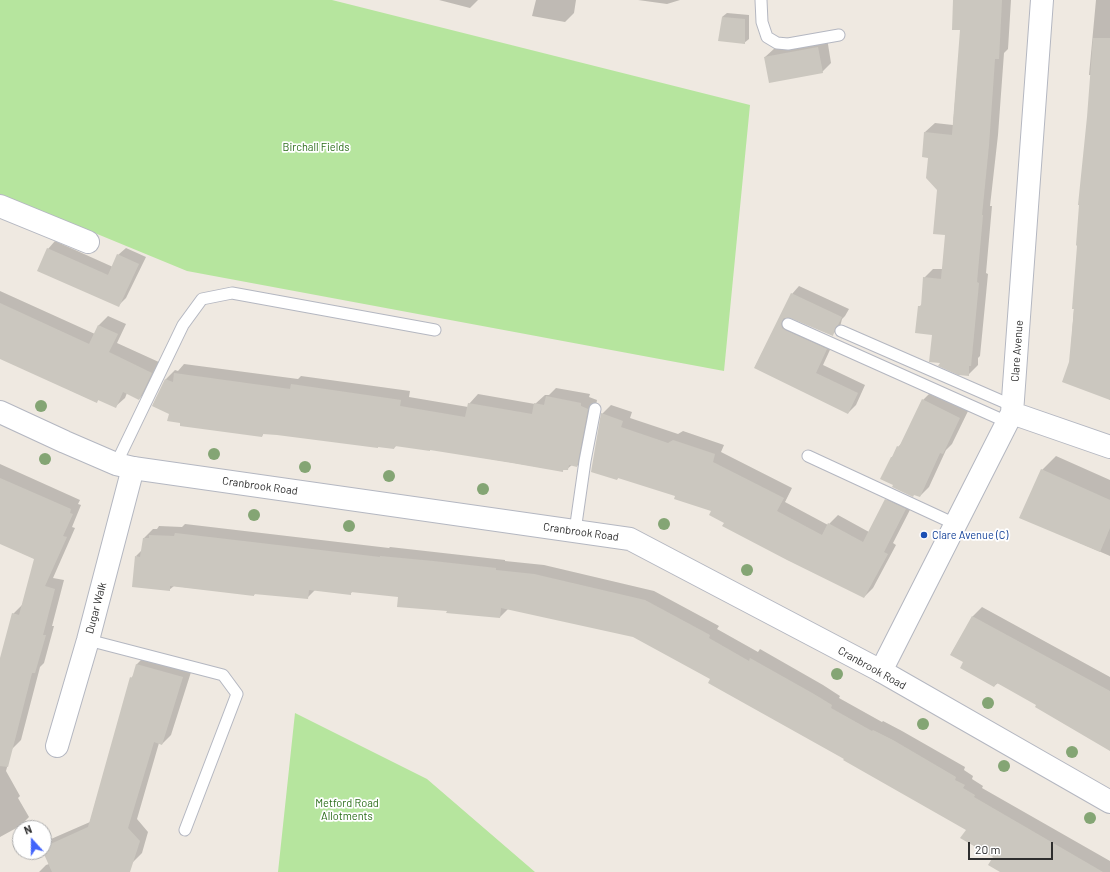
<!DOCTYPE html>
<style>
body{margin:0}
#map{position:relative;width:1110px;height:872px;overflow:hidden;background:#efe9e1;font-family:Barlow,sans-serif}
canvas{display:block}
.north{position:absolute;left:12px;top:820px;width:40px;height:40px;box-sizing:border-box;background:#fff;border:1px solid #ababab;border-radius:50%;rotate:339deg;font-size:11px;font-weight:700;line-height:16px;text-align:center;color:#2e2e2e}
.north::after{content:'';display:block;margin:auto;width:14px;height:18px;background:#4264fb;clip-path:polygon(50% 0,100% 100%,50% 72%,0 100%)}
.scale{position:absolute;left:968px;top:842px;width:85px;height:18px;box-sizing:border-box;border:2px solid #2e2e2e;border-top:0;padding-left:5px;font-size:12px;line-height:14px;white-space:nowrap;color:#2e2e2e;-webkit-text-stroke:3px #fff;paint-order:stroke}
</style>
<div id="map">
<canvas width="1110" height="872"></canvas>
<div class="north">N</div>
<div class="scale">20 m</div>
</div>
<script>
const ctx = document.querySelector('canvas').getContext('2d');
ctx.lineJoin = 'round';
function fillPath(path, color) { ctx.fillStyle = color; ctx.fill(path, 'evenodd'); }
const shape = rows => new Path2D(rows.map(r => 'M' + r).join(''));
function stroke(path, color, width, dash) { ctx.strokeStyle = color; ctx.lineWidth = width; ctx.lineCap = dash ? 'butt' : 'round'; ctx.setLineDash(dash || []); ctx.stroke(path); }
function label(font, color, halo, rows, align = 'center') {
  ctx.font = font + ' Barlow,sans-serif'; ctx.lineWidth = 3.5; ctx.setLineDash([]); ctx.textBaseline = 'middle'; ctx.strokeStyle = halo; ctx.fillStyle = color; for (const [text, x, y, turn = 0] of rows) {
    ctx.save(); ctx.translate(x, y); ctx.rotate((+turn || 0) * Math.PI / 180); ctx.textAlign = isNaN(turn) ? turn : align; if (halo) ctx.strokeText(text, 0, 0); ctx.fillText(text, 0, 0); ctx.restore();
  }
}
fillPath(shape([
 [0,0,332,0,750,105,724,371,187,271,0,194],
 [295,713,427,779,535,872,278,872]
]), '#b6e59e');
fillPath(shape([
 [439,0,478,0,470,8],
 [536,0,576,0,574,13,565,22,532,16],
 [638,0,680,0,667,4],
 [954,0,1011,0,1008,49,1004,53,998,135,990,206,992,206,986,273,988,274,980,356,978,358,978,365,968,375,933,334,919,307,922,304,924,278,933,269,943,269,946,234,938,189,929,157,925,132,935,123,953,125,961,29],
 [1096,0,1110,0,1110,400,1070,362,1091,75,1089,75],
 [727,13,749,15,749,39,744,43,722,17],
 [827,38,831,63,822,72,765,57,775,48],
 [55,241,113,267,118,255,126,248,146,257,126,298,118,306,48,249],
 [799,286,849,309,845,316,842,319,840,327,832,335,788,316,790,321,834,341,823,365,865,385,856,405,848,413,755,367,792,294],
 [0,291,95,334,99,325,108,316,126,324,117,343,161,363,148,390,139,399,127,393,125,398,116,406,99,399,96,402,0,358],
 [184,364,298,379,301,376,410,391,409,397,468,407,469,404,478,394,535,404,545,395,549,395,556,388,590,394,589,397,597,400,586,457,577,466,572,465,567,469,565,469,562,471,431,449,397,445,394,448,379,446,378,447,277,434,264,433,262,436,170,413,153,405,166,379,175,370,178,371],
 [932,391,969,409,952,444,946,450,929,487,920,496,892,457,894,455,898,447,902,443,923,400],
 [611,405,632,412,630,418,678,434,683,431,724,445,721,452,792,488,785,502,828,525,838,515,869,532,886,500,895,491,915,500,893,543,896,545,873,588,864,597,712,510,676,495,619,477,617,479,602,414],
 [1056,456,1110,480,1110,556,1020,517,1042,470],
 [0,464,80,500,78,504,81,505,72,527,75,528,53,578,64,580,52,626,54,626,44,663,40,667,21,740,12,749,6,771,20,796,18,798,29,817,20,826,0,837,0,662,13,614,22,605,23,605,35,559,0,543],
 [185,524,389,548,390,547,505,560,505,561,544,565,654,591,719,626,717,629,758,652,760,649,823,685,840,696,839,698,882,722,883,721,902,731,965,767,964,770,973,776,972,779,983,786,982,788,1110,861,1110,872,1002,872,994,856,967,829,845,759,711,678,633,636,509,608,500,617,448,610,399,596,353,591,350,594,316,589,307,598,256,593,254,595,174,586,169,590,136,556,142,550,144,538,153,529,157,529,159,526,182,527],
 [982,607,1110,677,1110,750,1037,704,998,683,994,686,964,662,951,654,973,616],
 [146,655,192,669,171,735,162,744,159,743,137,819,148,832,142,853,133,862,111,872,39,872,46,865,49,864,44,852,44,847,51,839,90,822,131,678,134,675,137,664]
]), '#0003');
fillPath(shape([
 [953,0,1002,0,999,59,995,59,989,145,982,215,983,215,977,282,979,283,971,366,969,366,969,376,958,375,938,366,940,363,929,362,932,335,915,333,918,306,921,306,923,277,941,279,945,235,933,234,937,190,926,178,928,158,922,157,924,132,952,135,960,30,952,30],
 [722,17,745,19,745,44,718,41],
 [1093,38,1110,38,1110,400,1062,382,1069,362,1074,309,1072,309,1077,246,1076,245,1079,205,1078,205,1087,117],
 [818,47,823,73,769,83,764,57],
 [47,248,108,275,117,254,139,264,119,307,37,271],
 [791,293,842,317,838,325,835,328,833,336,790,318,784,318,782,321,781,324,782,328,785,330,827,349,816,373,858,393,848,414,754,368],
 [0,303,89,344,98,325,118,334,109,352,152,373,139,400,123,392,116,408,98,400,97,403,0,359],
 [174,373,290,389,291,384,401,400,400,406,465,417,468,403,532,414,534,403,544,405,546,396,581,403,581,406,588,409,577,467,569,465,568,470,563,470,563,472,512,463,430,450,430,451,395,446,394,449,378,447,378,448,277,435,263,434,262,437,180,426,180,423,167,421,169,414,152,406,165,379,173,382],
 [922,399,960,418,943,454,940,453,920,497,914,495,913,497,892,487,893,485,880,479,891,457,892,457,897,446,899,447],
 [601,413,623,421,621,427,668,443,673,440,715,454,713,462,784,498,777,511,822,535,828,523,863,542,885,499,906,509,884,552,888,554,864,598,787,560,722,526,724,523,709,515,711,511,674,499,675,496,618,478,617,480,591,472],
 [1041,469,1110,500,1110,528,1100,552,1019,518],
 [0,478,71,509,70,513,73,514,63,536,67,537,45,586,55,589,43,635,46,635,35,673,32,673,8,767,0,766,0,658,12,613,19,615,34,559,0,544],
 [175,533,380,557,380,556,433,561,496,568,496,570,534,574,645,600,710,635,709,638,749,661,750,658,814,694,832,705,831,708,872,731,873,730,893,740,956,777,955,780,965,785,963,788,975,795,974,797,1103,872,1000,872,988,865,993,857,960,838,966,830,843,760,844,759,708,683,710,679,633,637,501,608,500,618,446,613,447,611,397,607,398,597,351,592,351,595,309,590,308,599,254,594,254,596,170,586,170,591,132,587,135,556,140,557,143,538,149,538,149,535,174,536],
 [972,616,1110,691,1110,751,1035,707,1036,705,997,683,994,687,960,668,963,662,950,655],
 [136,664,183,677,162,745,154,742,128,828,140,841,130,872,52,872,43,852,44,852,44,847,88,827,130,677,132,678]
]), '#cbc7bf');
const lane = shape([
 [761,0,762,22,767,37,777,43,788,44,839,35],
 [788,324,1007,422],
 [841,331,1013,406],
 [808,456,955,524],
 [116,464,183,325,202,299,232,293,435,330],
 [575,531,585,461,595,409],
 [88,640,223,675,237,694,185,830]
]);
const street = shape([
 [0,206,88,242],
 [1012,413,1110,447],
 [881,671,1012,413,1042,0],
 [57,746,88,640,133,468]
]);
const secondary = shape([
 [0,412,65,442,116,464,133,468,630,539,881,671,1110,802]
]);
stroke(lane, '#b4b7c1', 13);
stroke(street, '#b4b7c1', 24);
stroke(secondary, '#b4b7c1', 24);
stroke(lane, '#fff', 11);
stroke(street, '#fff', 22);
stroke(secondary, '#fff', 22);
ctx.fillStyle = '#84a574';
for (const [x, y] of [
 [41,406],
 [214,454],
 [45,459],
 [305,467],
 [389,476],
 [483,489],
 [254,515],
 [664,524],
 [349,526],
 [747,570],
 [837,674],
 [988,703],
 [923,724],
 [1072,752],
 [1004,766],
 [1090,818]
]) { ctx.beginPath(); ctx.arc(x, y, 6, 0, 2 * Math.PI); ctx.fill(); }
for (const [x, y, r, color] of [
 [924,535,4,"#1a4fb4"]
]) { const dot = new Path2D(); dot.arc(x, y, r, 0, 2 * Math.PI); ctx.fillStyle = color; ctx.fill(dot); stroke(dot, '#fff', 1.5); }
label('11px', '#2c6e1b', '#fff', [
 ["Birchall Fields",316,147],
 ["Metford Road",347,803],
 ["Allotments",347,816]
]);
label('11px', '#2e2e2e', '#fff', [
 ["Clare Avenue",1017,351,-86],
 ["Cranbrook Road",260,486,8],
 ["Cranbrook Road",581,532,8],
 ["Dugar Walk",96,608,-75],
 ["Cranbrook Road",872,668,29]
]);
label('11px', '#164399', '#fff', [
 ["Clare Avenue (C)",932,535]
], 'left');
</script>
